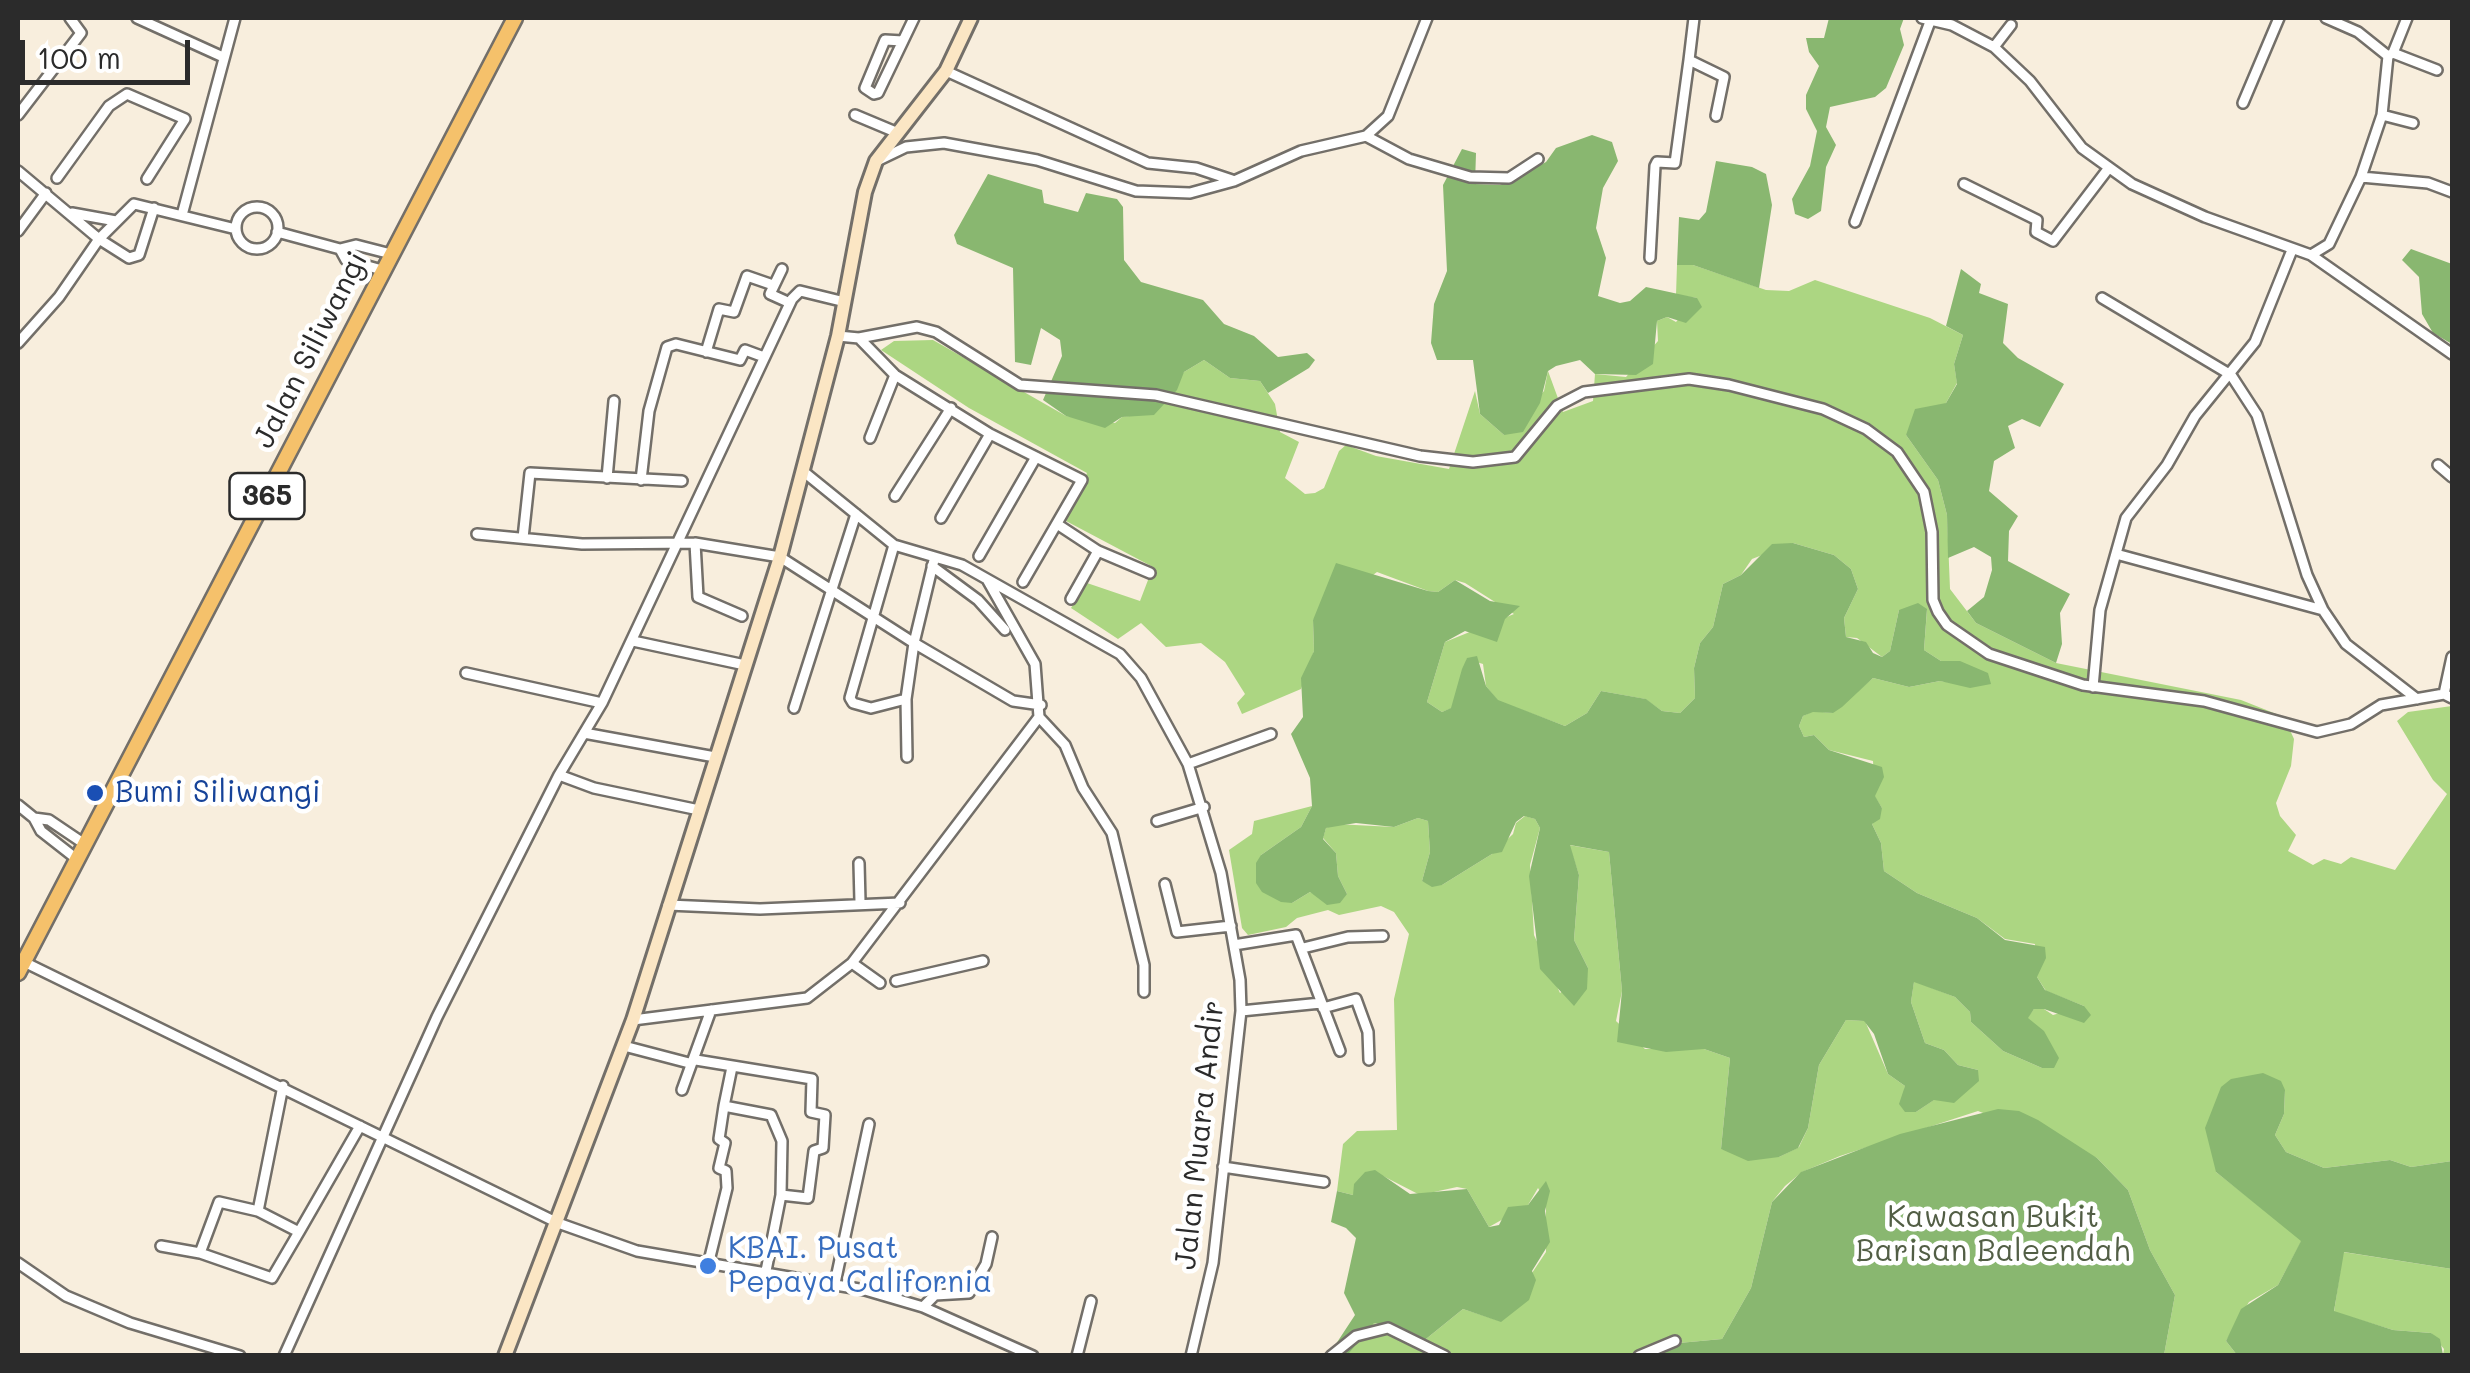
<!DOCTYPE html>
<style>
body{margin:0}
#map{position:relative;width:2470px;height:1373px;overflow:hidden;background:#f8eedd;font-family:Mali,sans-serif}
canvas{display:block}
.frame{position:absolute;inset:0;border:20px solid #2b2b2b;pointer-events:none}
.scale{position:absolute;left:20px;top:40px;width:170px;height:45px;box-sizing:border-box;border:5px solid #2b2b2b;border-top:0;padding-left:12px;font-size:30px;line-height:35px;white-space:nowrap;color:#2b2b2b;-webkit-text-stroke:8px #fff;paint-order:stroke}
</style>
<div id="map">
<canvas width="2470" height="1373"></canvas>
<div class="frame"></div>
<div class="scale">100 m</div>
</div>
<script>
const ctx = document.querySelector('canvas').getContext('2d');
ctx.lineJoin = 'round';
function fillPath(path, color) { ctx.fillStyle = color; ctx.fill(path, 'evenodd'); }
const shape = rows => new Path2D(rows.map(r => 'M' + r).join(''));
function stroke(path, color, width, dash) { ctx.strokeStyle = color; ctx.lineWidth = width; ctx.lineCap = dash ? 'butt' : 'round'; ctx.setLineDash(dash || []); ctx.stroke(path); }
function label(font, color, halo, rows, align = 'center') {
  ctx.font = font + ' Mali,sans-serif'; ctx.lineWidth = 9; ctx.setLineDash([]); ctx.textBaseline = 'middle'; ctx.strokeStyle = halo; ctx.fillStyle = color; for (const [text, x, y, turn = 0] of rows) {
    ctx.save(); ctx.translate(x, y); ctx.rotate((+turn || 0) * Math.PI / 180); ctx.textAlign = isNaN(turn) ? turn : align; if (halo) ctx.strokeText(text, 0, 0); ctx.fillText(text, 0, 0); ctx.restore();
  }
}
fillPath(shape([
 [1677,265,1693,265,1766,290,1789,291,1815,280,1930,318,1963,335,1954,364,1957,383,1946,403,1906,435,1938,480,1947,515,1950,589,1976,623,2056,663,2241,700,2284,717,2294,739,2291,766,2276,803,2280,816,2296,835,2288,851,2313,865,2324,859,2341,864,2351,857,2395,870,2447,794,2433,780,2397,721,2408,712,2452,706,2452,1161,2411,1167,2390,1160,2324,1168,2286,1152,2275,1135,2284,1114,2285,1090,2216,1172,2302,1240,2278,1285,2249,1302,2226,1341,2237,1355,2164,1355,2175,1295,2150,1250,2128,1190,2097,1158,1978,1111,1840,1156,1802,1172,1785,1186,1772,1202,1751,1288,1722,1339,1679,1343,1648,1356,1327,1355,1374,1323,1421,1343,1463,1309,1500,1321,1546,1252,1546,1201,1538,1188,1528,1205,1489,1227,1467,1189,1457,1187,1420,1195,1383,1176,1353,1195,1337,1191,1343,1144,1357,1131,1397,1130,1394,999,1409,934,1394,912,1381,906,1339,915,1328,910,1297,918,1286,927,1248,935,1242,928,1229,850,1252,834,1254,821,1312,806,1301,827,1261,855,1292,903,1310,892,1320,897,1347,894,1338,876,1336,853,1323,838,1326,828,1335,824,1394,827,1418,818,1428,821,1430,852,1422,881,1442,885,1492,854,1513,834,1516,823,1525,816,1535,819,1540,828,1530,865,1534,935,1560,993,1588,968,1574,940,1579,875,1569,845,1609,852,1622,991,1616,1021,1645,1049,1704,1049,1730,1058,1721,1149,1779,1157,1799,1147,1808,1128,1819,1065,1846,1020,1865,1021,1888,1074,1905,1086,1904,1095,1916,1112,1978,1070,1958,1065,1944,1050,1925,1043,1911,1002,1914,981,1955,997,1970,1012,1971,1022,2003,1051,2042,1068,2034,1027,2027,1018,2034,1009,2044,1009,2053,1015,2084,1006,2046,991,2037,977,2035,944,2005,939,1977,918,1917,893,1884,871,1881,843,1872,824,1882,808,1875,797,1873,761,1829,750,1814,735,1804,737,1799,726,1803,716,1813,711,1832,713,1873,678,1909,687,1940,681,1960,684,1960,661,1941,661,1924,650,1927,610,1899,610,1890,651,1882,657,1857,638,1846,637,1844,618,1858,589,1851,569,1834,555,1793,543,1752,559,1741,575,1723,584,1713,627,1700,643,1694,668,1695,698,1680,713,1662,711,1645,699,1601,691,1587,713,1565,726,1498,701,1486,686,1483,664,1467,659,1452,708,1442,712,1427,702,1445,642,1514,614,1465,583,1455,580,1438,592,1428,591,1377,572,1313,620,1314,651,1301,689,1242,714,1237,703,1245,694,1225,662,1201,643,1166,647,1141,623,1118,639,1071,608,1087,583,1140,601,1153,567,1066,521,1087,473,969,408,881,350,894,341,933,340,1066,416,1115,423,1122,417,1144,414,1184,372,1204,360,1230,378,1260,381,1275,404,1280,432,1299,442,1285,478,1305,494,1315,493,1324,488,1339,451,1346,445,1376,456,1449,469,1475,391,1480,414,1504,435,1544,391,1548,371,1563,412,1593,401,1595,374,1626,377,1658,341,1657,321,1667,317,1676,322,1697,298,1676,295],
 [2343,1252,2452,1269,2452,1355,2443,1355,2444,1349,2431,1333,2393,1330,2334,1312]
]), '#acd682');
fillPath(shape([
 [1829,18,1904,18,1900,29,1904,45,1886,88,1875,97,1830,107,1826,127,1836,145,1826,167,1821,211,1808,219,1795,214,1792,199,1810,166,1817,131,1806,109,1806,95,1819,66,1809,52,1806,38,1824,38],
 [1592,135,1612,142,1618,161,1603,188,1596,228,1606,258,1598,296,1620,303,1630,301,1646,287,1697,298,1702,307,1686,323,1667,317,1657,321,1653,364,1636,375,1595,374,1580,360,1556,366,1548,371,1540,403,1523,432,1504,435,1480,414,1473,360,1437,360,1431,343,1434,304,1447,271,1443,185,1462,149,1476,153,1475,184,1500,185,1546,162,1556,148],
 [1716,161,1752,167,1766,174,1772,205,1759,288,1693,265,1677,265,1679,217,1699,220,1706,212],
 [988,174,1042,190,1044,203,1078,212,1086,193,1117,199,1123,207,1124,260,1141,282,1203,300,1224,324,1254,336,1278,357,1307,353,1315,360,1309,368,1268,393,1260,381,1230,378,1204,360,1184,372,1177,390,1154,415,1122,417,1105,428,1066,416,1043,400,1062,356,1060,340,1041,328,1031,365,1015,362,1013,268,957,244,954,235],
 [2411,249,2452,264,2452,344,2433,333,2422,314,2419,277,2402,260],
 [1961,269,1981,284,1979,293,2008,304,2003,343,2018,358,2064,384,2040,427,2022,419,2008,426,2015,448,1994,461,1989,491,2018,516,2009,531,2008,561,2070,594,2060,613,2062,644,2056,663,1976,623,1967,611,1984,597,1992,570,1991,557,1974,547,1948,558,1947,515,1938,480,1906,435,1915,409,1946,403,1957,384,1954,364,1963,335,1946,326],
 [1793,543,1834,555,1851,569,1858,589,1844,618,1846,637,1866,642,1873,653,1882,657,1890,651,1899,610,1918,603,1927,609,1924,650,1941,661,1960,661,1988,673,1991,684,1970,688,1940,681,1909,687,1873,678,1842,707,1833,713,1813,712,1803,716,1799,726,1804,737,1814,735,1829,750,1882,767,1884,777,1875,796,1882,808,1880,819,1872,824,1881,843,1884,871,1917,893,1977,918,2005,940,2045,947,2046,958,2037,977,2045,990,2084,1006,2091,1015,2084,1023,2044,1009,2034,1009,2028,1018,2044,1031,2059,1058,2054,1068,2042,1068,2003,1051,1971,1022,1970,1012,1955,997,1914,982,1911,1002,1925,1043,1944,1050,1958,1065,1978,1070,1979,1081,1954,1103,1934,1100,1916,1112,1905,1112,1899,1104,1905,1086,1888,1074,1874,1034,1864,1021,1846,1020,1819,1065,1808,1128,1798,1148,1779,1157,1748,1161,1721,1149,1730,1058,1704,1049,1666,1052,1617,1042,1622,991,1609,852,1570,845,1579,875,1574,940,1588,968,1587,989,1574,1006,1540,969,1529,876,1540,828,1535,819,1524,816,1516,822,1502,852,1492,854,1442,885,1432,887,1422,881,1430,852,1428,821,1418,818,1394,827,1356,823,1326,828,1323,839,1336,853,1338,876,1347,894,1340,903,1327,905,1310,892,1292,903,1281,902,1262,892,1256,883,1256,863,1261,855,1301,827,1312,806,1310,778,1291,734,1303,717,1301,678,1314,651,1313,620,1336,563,1428,591,1438,592,1455,580,1490,601,1520,606,1505,619,1497,642,1465,631,1445,642,1427,702,1442,712,1451,708,1462,669,1467,658,1477,656,1486,686,1498,700,1565,726,1587,713,1601,691,1646,699,1662,711,1680,713,1695,698,1694,668,1700,643,1713,627,1723,584,1741,575,1772,544],
 [2263,1073,2281,1081,2285,1090,2284,1114,2275,1135,2286,1152,2324,1168,2390,1160,2411,1167,2452,1161,2452,1269,2344,1252,2334,1311,2393,1330,2431,1333,2440,1339,2443,1355,2237,1355,2226,1341,2241,1309,2278,1285,2301,1241,2216,1172,2205,1128,2221,1087,2231,1079],
 [1998,1109,2019,1111,2038,1120,2097,1158,2128,1190,2150,1250,2175,1295,2164,1355,1648,1356,1679,1343,1722,1339,1751,1288,1772,1202,1801,1172,1900,1134],
 [1375,1170,1410,1194,1467,1189,1489,1227,1499,1225,1508,1207,1528,1205,1546,1181,1550,1191,1545,1211,1550,1242,1532,1271,1536,1280,1529,1300,1501,1322,1463,1309,1421,1343,1405,1343,1391,1327,1374,1323,1349,1353,1339,1355,1332,1350,1355,1315,1344,1293,1356,1238,1346,1228,1331,1222,1337,1191,1353,1195,1354,1184,1365,1172]
]), '#89b770');
const street = shape([
 [137,18,223,57],
 [1694,18,1689,60,1724,77,1716,116],
 [1922,18,1952,25,1994,47,2030,81,2082,148,2132,184,2205,217,2311,255,2329,244,2361,177,2382,115,2388,56,2393,53,2407,18],
 [2326,18,2358,32,2388,56],
 [903,41,885,40,865,88,874,94,878,93,903,41,914,18],
 [1994,47,2011,25],
 [2393,53,2437,70],
 [946,71,1148,163,1196,168,1232,180],
 [2243,103,2279,18],
 [18,115,81,33,70,18],
 [855,115,898,133],
 [2382,115,2413,123],
 [1366,136,1409,159,1470,177,1509,178,1538,159],
 [879,160,906,147,944,143,1037,160,1136,191,1190,193,1234,181,1301,151,1366,136,1388,116,1427,18],
 [18,171,99,239,129,258,139,255,154,208],
 [2361,177,2428,183,2452,192],
 [57,178,109,106,127,94,185,119,147,179],
 [1964,184,2037,220,2036,232,2053,241,2108,169],
 '236 228a21 21 0 1 1 42 0a21 21 0 1 1-42 0Z',
 [72,213,116,221],
 [182,215,235,18],
 [1855,222,1931,19],
 [18,231,46,193],
 [277,232,340,249,356,245,391,254],
 [340,249,346,260,382,270],
 [2311,255,2452,354],
 [1650,258,1655,166,1657,162,1675,163,1689,60],
 [782,269,770,294,790,303],
 [2102,298,2231,375,2257,415,2307,575,2323,610,2346,644,2417,699],
 [838,336,859,338,917,327,936,332,1020,385,1156,395,1420,456,1473,462,1515,457,1557,406,1584,392,1689,379,1729,385,1823,409,1866,429,1897,452,1924,492,1932,532,1933,600,1938,612,1947,625,1989,654,2083,685,2204,701,2317,732,2351,724,2381,705,2444,694,2452,698],
 [859,338,895,375,990,434,1082,480,1023,582],
 [18,343,59,297,99,239,134,204,236,229],
 [706,352,719,309,734,312,747,276,773,285],
 [870,438,895,375],
 [2438,465,2452,477],
 [804,472,894,545,962,565,1120,654,1141,678,1188,764,1221,873,1240,980,1241,1011,1213,1263,1191,1356],
 [607,478,614,401],
 [641,480,649,411,667,347,676,344,740,360,745,350,764,357],
 [895,496,951,408],
 [941,518,990,434],
 [1057,524,1098,551,1150,573],
 [477,534,582,544,695,543,780,557,914,643,906,699,907,757],
 [523,538,530,473,682,481],
 [695,543,698,597,742,616],
 [894,545,850,698,853,703,871,708,906,699],
 [2116,554,2323,610],
 [979,556,1036,457],
 [934,560,914,643,1013,701,1041,705],
 [932,566,978,600,1005,630],
 [1071,599,1098,551],
 [633,641,745,665],
 [2093,687,2100,610,2126,518,2167,465,2195,416,2255,342,2292,250],
 [2444,694,2452,657],
 [602,703,792,299,800,291,845,302],
 [794,708,856,514],
 [1039,717,1065,745,1083,788,1112,833,1144,965,1144,992],
 [584,733,715,757],
 [1188,764,1271,734],
 [559,775,594,788,699,810],
 [18,805,34,818,41,831,78,860],
 [34,818,49,820,86,845],
 [1157,821,1204,807],
 [859,863,860,902],
 [1165,884,1177,932,1231,926],
 [668,905,760,909,900,903],
 [1234,945,1296,935,1340,1051],
 [1303,948,1348,937,1383,936],
 [24,962,558,1223,637,1251,865,1290,923,1307,1033,1356],
 [852,963,880,983],
 [896,981,983,961],
 [1323,1008,1356,999,1368,1032,1369,1060],
 [1241,1011,1321,1003],
 [633,1020,807,998,852,963,1039,717,1035,664,988,581],
 [624,1046,689,1063],
 [696,1060,812,1079,811,1112,825,1115,823,1148,814,1151,808,1198,781,1195],
 [732,1067,724,1106,771,1115,782,1141,781,1195,765,1276],
 [682,1090,711,1010],
 [1223,1167,1324,1182],
 [258,1211,283,1086],
 [299,1232,360,1126],
 [161,1246,200,1253,272,1278,299,1232,258,1211,219,1202,200,1253],
 [18,1263,66,1296,130,1323,240,1356],
 [708,1265,727,1188,726,1171,719,1168,725,1143,719,1139,724,1106],
 [835,1283,869,1124],
 [923,1307,935,1295,969,1293,986,1264,992,1237],
 [284,1356,437,1017,559,775,602,703,466,673],
 [1077,1356,1091,1301],
 [1331,1356,1356,1336,1388,1328,1445,1356],
 [1639,1356,1675,1341]
]);
const secondary = shape([
 [505,1356,633,1020,780,557,838,336,865,192,876,161,946,71,971,18]
]);
const primary = shape([
 [18,973,515,18]
]);
stroke(street, '#736f69', 14);
stroke(secondary, '#736f69', 18);
stroke(primary, '#736f69', 19);
stroke(street, '#fff', 9);
stroke(secondary, '#fbe6c4', 12);
stroke(primary, '#f5c16b', 14);
for (const [x, y, r, color] of [
 [95,793,10,"#1a4fb4"],
 [708,1266,10,"#3f7fe0"]
]) { const dot = new Path2D(); dot.arc(x, y, r, 0, 2 * Math.PI); ctx.fillStyle = color; ctx.fill(dot); stroke(dot, '#fff', 4); }
for (const [x, y, w] of [
 [267,496,75]
]) { const box = new Path2D(); box.roundRect(x - w / 2, y - 23, w, 46, 8); ctx.fillStyle = '#fff'; ctx.fill(box); stroke(box, '#2b2b2b', 2.5); }
label('bold 28px', '#2b2b2b', null, [
 ["365",267,496]
]);
label('30px', '#2b2b2b', '#fff', [
 ["Jalan Siliwangi",311,350,-63],
 ["Jalan Muara Andir",1200,1135,-84]
]);
label('30px', '#164399', '#fff', [
 ["Bumi Siliwangi",115,793]
], 'left');
label('30px', '#525e45', '#fff', [
 ["Kawasan Bukit",1993,1218],
 ["Barisan Baleendah",1993,1252]
]);
label('30px', '#366cbe', '#fff', [
 ["KBAI. Pusat",728,1249],
 ["Pepaya California",728,1283]
], 'left');
</script>
